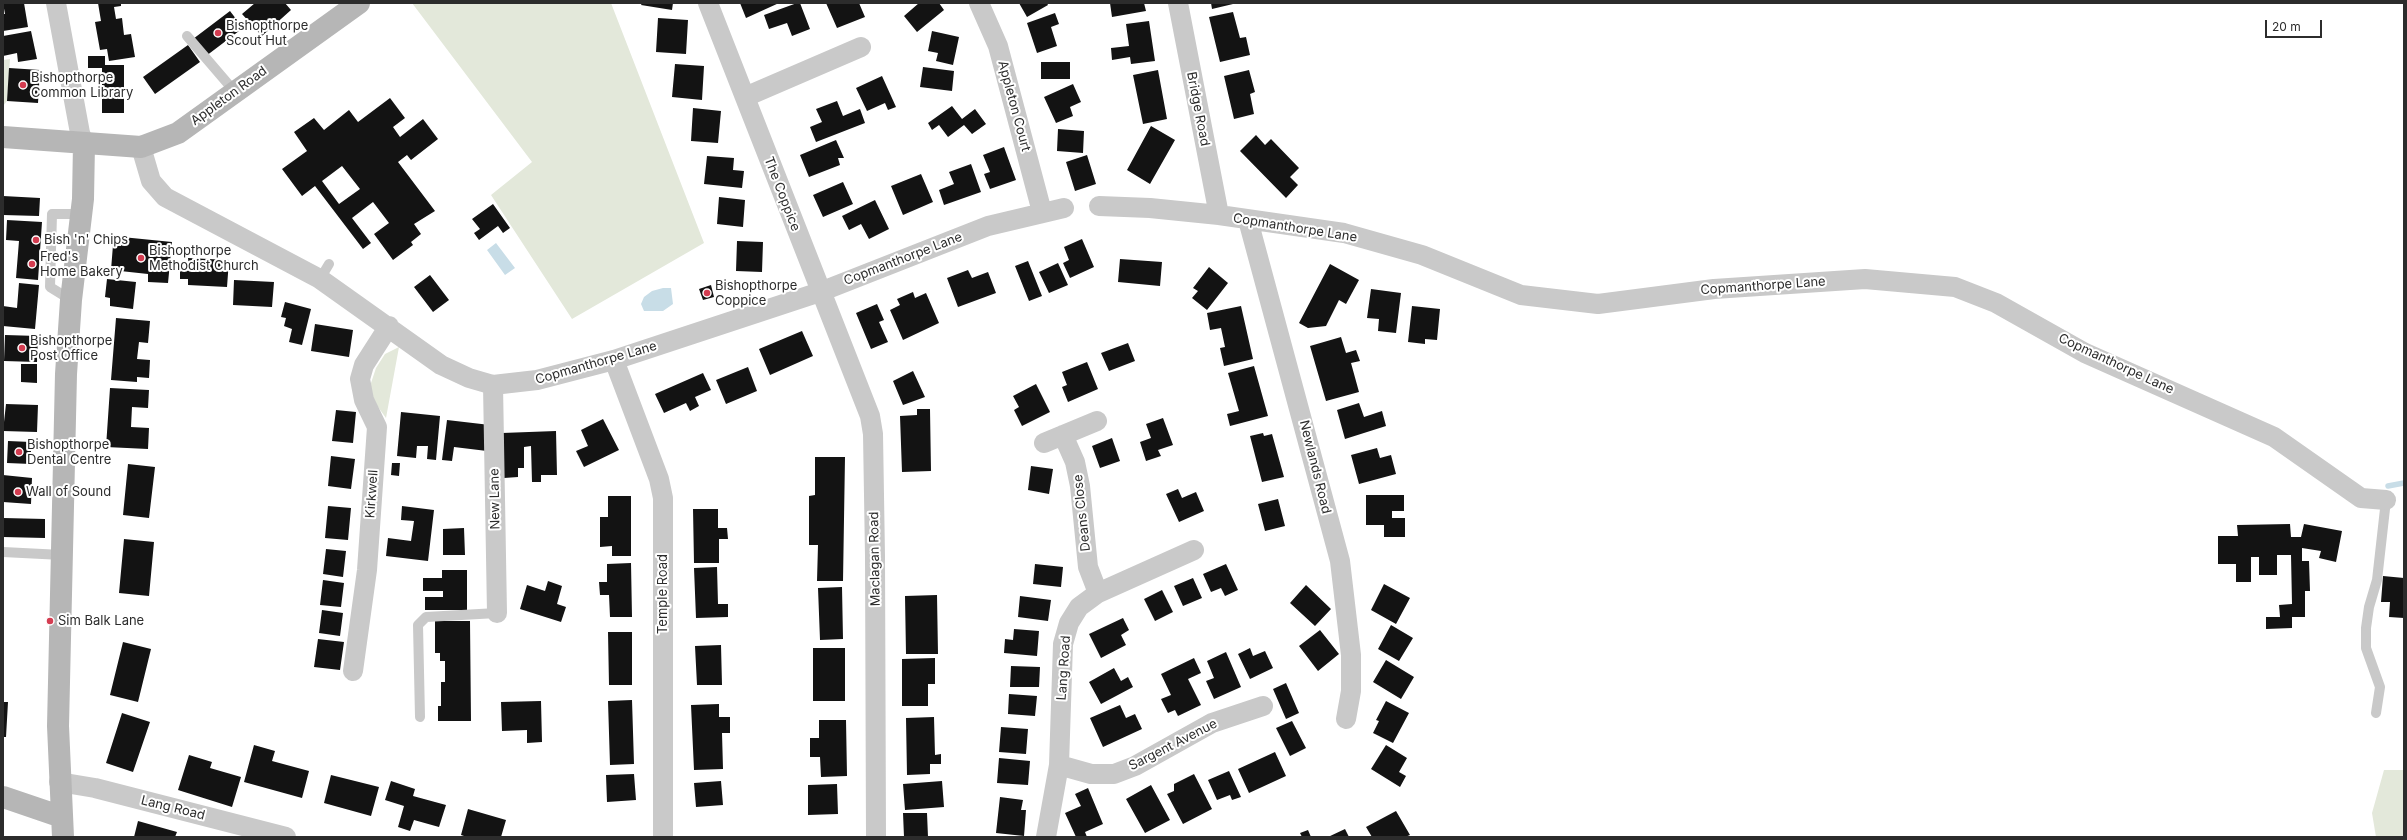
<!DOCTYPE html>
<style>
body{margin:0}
#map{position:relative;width:2407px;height:840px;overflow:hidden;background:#fff;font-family:Inter,sans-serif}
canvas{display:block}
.frame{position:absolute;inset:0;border:4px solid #2c2c2c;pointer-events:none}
.scale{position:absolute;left:2265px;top:20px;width:57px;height:18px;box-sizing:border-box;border:2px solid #2c2c2c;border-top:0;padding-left:5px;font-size:12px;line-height:14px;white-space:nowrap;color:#2c2c2c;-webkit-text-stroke:3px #fff;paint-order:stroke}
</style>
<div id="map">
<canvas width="2407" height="840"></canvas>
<div class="frame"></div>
<div class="scale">20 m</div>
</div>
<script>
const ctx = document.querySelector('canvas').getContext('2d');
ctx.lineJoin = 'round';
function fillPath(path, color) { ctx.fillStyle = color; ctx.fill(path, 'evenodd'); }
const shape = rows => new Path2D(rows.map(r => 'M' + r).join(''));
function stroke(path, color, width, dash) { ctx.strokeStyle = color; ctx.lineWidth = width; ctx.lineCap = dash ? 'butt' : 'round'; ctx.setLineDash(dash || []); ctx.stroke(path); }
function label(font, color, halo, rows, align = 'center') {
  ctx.font = font + ' Inter,sans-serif'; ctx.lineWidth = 4; ctx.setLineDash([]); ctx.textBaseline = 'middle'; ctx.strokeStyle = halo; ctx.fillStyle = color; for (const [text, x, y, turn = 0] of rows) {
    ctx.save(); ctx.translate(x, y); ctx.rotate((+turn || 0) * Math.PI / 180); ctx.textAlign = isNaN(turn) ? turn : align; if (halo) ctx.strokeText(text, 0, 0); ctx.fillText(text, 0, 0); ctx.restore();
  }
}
fillPath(shape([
 [412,3,611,3,704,243,572,319,491,195,532,162],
 [10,59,7,101,3,106,3,60],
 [399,347,386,418,373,400,370,386,376,368,385,354],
 [2384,770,2404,770,2404,837,2376,837,2372,813]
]), '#e3e8da');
fillPath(shape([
 [496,243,515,268,505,275,487,250],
 [663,288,671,288,673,304,663,311,644,311,641,304,644,297,652,291]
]), '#c8dde7');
stroke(shape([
 [2388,486,2404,483]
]), '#c8dde7', 5.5);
fillPath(shape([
 [3,3,24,3,28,27,3,31,3,14,5,14],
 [98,3,121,3,121,6,114,7,116,19,122,18,124,35,131,34,135,57,109,61,107,49,100,50,95,22,101,21],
 [255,3,285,3,291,10,262,36,242,14],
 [642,3,673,3,672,10,641,5],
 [740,3,779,3,746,18],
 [797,3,800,3,810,29,792,36,787,23,769,29,764,15],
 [826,3,859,3,865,17,837,28],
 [919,3,939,3,944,10,917,32,904,16],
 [1019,3,1047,3,1048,5,1027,17],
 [1110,3,1144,3,1146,11,1112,17],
 [1211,3,1233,3,1233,4,1212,9],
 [230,11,243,28,206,56,193,39],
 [1233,12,1240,38,1246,37,1250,55,1220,62,1209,17],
 [1055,13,1059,24,1051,27,1057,46,1037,53,1027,23],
 [658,18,688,20,686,54,656,52],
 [1149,21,1155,61,1131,64,1130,57,1112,60,1111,48,1129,46,1126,24],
 [31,31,37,59,18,62,17,53,3,56,3,36],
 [932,31,959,37,953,65,936,61,938,53,928,51],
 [188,45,200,62,155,94,143,77],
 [88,56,105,56,105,65,124,65,124,113,102,113,102,68,88,68],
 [1041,62,1070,62,1070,79,1041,79],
 [675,64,704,66,702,100,672,97],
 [923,67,954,71,952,91,920,87],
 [9,68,40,70,38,103,7,101],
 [1158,70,1167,119,1143,124,1133,75],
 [1249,70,1255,92,1250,94,1254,114,1234,119,1224,76],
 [882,76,896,107,888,110,885,103,867,111,856,88],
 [1073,84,1081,102,1070,107,1073,116,1056,123,1044,97],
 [390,98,405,118,393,127,400,137,423,119,438,139,411,160,407,155,398,162,435,211,414,224,421,234,411,242,413,245,393,260,374,234,389,223,373,202,352,218,371,243,363,249,315,186,302,196,282,169,307,151,294,132,314,118,324,130,349,110,358,122],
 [342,166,360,189,339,204,322,181],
 [837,101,843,116,860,109,865,123,816,142,810,127,822,122,816,109],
 [952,106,962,119,975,109,986,124,972,134,964,125,948,137,939,125,932,130,928,123],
 [693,108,721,111,718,143,691,141],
 [1151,126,1175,140,1150,184,1127,170],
 [1058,129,1084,131,1083,153,1057,151],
 [1256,135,1265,145,1271,139,1299,168,1290,177,1298,185,1286,198,1240,151],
 [836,140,844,158,838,158,840,165,809,177,800,155],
 [1004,147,1016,180,990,189,984,174,990,172,983,155],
 [1087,155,1096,184,1075,191,1066,162],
 [707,156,734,158,733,170,744,171,742,188,704,184],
 [971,164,981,192,944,205,939,190,954,184,949,172],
 [921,174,933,202,903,215,891,186],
 [843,182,853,204,823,217,813,195],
 [3,196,40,198,39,216,3,215],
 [719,197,745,200,743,227,717,224],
 [875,200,889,229,869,239,861,224,849,230,842,216],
 [493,204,510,228,503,233,498,226,479,240,474,233,480,229,472,219],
 [7,220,42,222,38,280,16,278,19,241,6,240],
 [122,237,172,242,168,283,148,282,148,274,111,270,113,245,121,246],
 [1082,239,1094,267,1070,278,1063,263,1069,260,1064,247],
 [737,241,763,242,762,272,736,271],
 [188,258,229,260,227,287,188,285,188,279,180,279,180,266,189,266],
 [1120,259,1162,262,1160,286,1118,282],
 [1028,261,1042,296,1029,301,1015,266],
 [1058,263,1068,285,1049,293,1039,272],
 [1330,264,1359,280,1346,304,1339,300,1326,326,1308,328,1299,323],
 [1209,267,1228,283,1207,310,1192,298,1198,291,1193,288],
 [968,270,972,278,988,272,996,293,958,307,947,278],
 [430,275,449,300,433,312,414,287],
 [107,279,136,282,133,309,110,306,110,298,105,297],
 [234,280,274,282,272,307,233,305],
 [19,283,39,285,35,329,3,326,3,306,17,308],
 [711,285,714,297,703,300,699,289],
 [1371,289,1401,293,1396,333,1378,331,1379,319,1367,318],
 [913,292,915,298,926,293,939,323,903,340,890,310,900,305,897,299],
 [285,302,311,309,302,345,289,342,292,329,284,326,286,318,281,317],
 [877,304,884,320,879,322,888,342,871,349,856,313],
 [1241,306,1253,359,1224,366,1220,348,1225,347,1221,328,1210,330,1207,313],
 [1412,306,1440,309,1437,340,1425,339,1425,344,1408,342],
 [116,318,150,321,148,343,139,342,137,359,150,360,149,378,137,377,137,382,111,380],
 [315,324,353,330,349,357,311,351],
 [802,331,813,356,770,375,759,349],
 [5,335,38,336,37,362,4,361],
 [1341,337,1346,353,1356,350,1360,361,1351,363,1359,392,1326,401,1310,346],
 [1128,343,1135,361,1109,371,1101,353],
 [1087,362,1098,389,1068,402,1062,387,1067,385,1062,372],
 [21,364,37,364,37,383,21,382],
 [1254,366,1268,416,1230,426,1227,414,1239,411,1228,373],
 [748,367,757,391,726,404,716,380],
 [913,371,925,397,903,405,893,381],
 [703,373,711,390,695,397,699,406,690,411,686,403,664,413,655,394],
 [1036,384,1050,412,1022,426,1014,410,1019,407,1013,396],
 [110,388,149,390,148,408,132,407,131,427,149,428,148,449,106,447],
 [1359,403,1364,417,1382,411,1386,426,1345,439,1337,410],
 [6,404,38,405,37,432,3,431],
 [917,409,930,409,931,471,902,472,900,416,917,415],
 [336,410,356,412,353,443,332,441],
 [401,412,440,416,436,460,427,459,428,446,417,446,416,458,397,456],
 [1163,418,1173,445,1158,450,1161,456,1146,461,1140,442,1151,438,1146,424],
 [603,419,619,450,584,467,576,451,588,446,581,430],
 [447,420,490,425,487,451,454,447,452,461,442,460],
 [556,431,557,475,541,475,541,482,532,482,531,446,524,447,524,468,518,468,518,477,504,478,502,433],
 [1263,433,1264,436,1272,434,1284,477,1262,482,1250,436],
 [1112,438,1120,461,1100,468,1092,446],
 [8,441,31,442,31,464,7,463],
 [1377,448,1380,458,1391,455,1396,474,1359,484,1351,455],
 [331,456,355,459,351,489,328,486],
 [815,457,845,457,843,581,817,581,818,545,809,545,809,496,815,495],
 [392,463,400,463,399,476,391,475],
 [128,464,155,467,149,518,123,515],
 [1031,466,1053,469,1049,494,1028,490],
 [3,475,32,478,31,504,3,502],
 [1178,489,1182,498,1196,492,1204,511,1179,522,1166,494],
 [1366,495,1404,495,1404,511,1392,511,1392,518,1405,518,1405,537,1384,537,1384,525,1366,525],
 [608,496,631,496,631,556,612,556,612,546,600,547,600,517,608,517],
 [1278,499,1285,526,1265,531,1258,504],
 [328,506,351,508,348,540,325,538],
 [402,506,434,510,428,561,386,556,388,538,411,541,414,521,401,520],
 [693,509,718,509,718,528,727,528,728,539,719,539,719,563,694,563],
 [3,518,45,519,45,538,3,537],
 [2290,524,2291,537,2301,537,2304,524,2342,531,2336,562,2319,558,2321,551,2302,548,2302,561,2309,561,2310,591,2305,591,2305,617,2292,617,2292,628,2266,629,2266,617,2280,617,2279,605,2292,604,2291,555,2277,555,2277,575,2259,575,2259,557,2251,557,2251,582,2236,582,2236,564,2218,564,2218,536,2238,536,2237,525],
 [464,528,465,555,443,555,443,529],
 [124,539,154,542,149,596,119,593],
 [326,549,346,551,343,577,323,574],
 [631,563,632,617,610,617,609,595,600,595,599,582,607,582,607,564],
 [1035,564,1063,567,1061,587,1033,584],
 [1226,564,1238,590,1225,596,1221,588,1211,592,1203,574],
 [717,567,718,604,728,604,728,617,696,618,694,568],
 [442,570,467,570,467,610,425,610,425,597,443,597,443,591,423,591,423,578,442,578],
 [2383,576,2404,578,2404,618,2389,617,2390,602,2381,602],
 [1193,578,1202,598,1183,606,1174,586],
 [323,580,344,583,341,607,320,605],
 [548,581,562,586,557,604,566,607,561,622,520,609,527,585,545,591],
 [1384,584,1410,598,1396,624,1371,610],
 [1306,585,1331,609,1315,626,1290,603],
 [842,587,843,639,820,640,818,588],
 [1162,590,1173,612,1155,621,1144,599],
 [937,595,938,654,906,654,905,596],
 [1020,596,1051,600,1048,621,1018,617],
 [322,610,343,613,340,636,319,633],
 [1123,618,1129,630,1121,635,1126,645,1101,658,1089,634],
 [435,621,470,621,471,721,438,721,438,706,441,706,441,682,445,682,445,661,440,661,440,653,435,653],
 [1391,625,1413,638,1399,661,1378,649],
 [1014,629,1039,631,1037,656,1004,653,1005,639,1013,640],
 [1320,630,1339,654,1318,671,1299,646],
 [608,632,632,632,632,685,609,685],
 [318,639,344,642,340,670,314,667],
 [123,642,151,649,138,702,110,695],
 [721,645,722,685,697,685,695,646],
 [813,648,845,648,845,701,813,701],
 [1250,648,1253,656,1265,651,1273,668,1250,679,1238,654],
 [1226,652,1241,687,1214,699,1206,681,1214,678,1207,661],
 [935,658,935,684,928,684,928,706,902,706,902,659],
 [1194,658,1201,673,1188,679,1201,705,1178,716,1175,710,1168,713,1161,699,1171,695,1161,674],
 [1386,660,1414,677,1401,699,1373,682],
 [1011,666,1040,667,1039,687,1010,687],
 [1114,668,1121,681,1128,677,1133,687,1101,704,1089,682],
 [1286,683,1299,713,1286,719,1273,689],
 [1009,694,1037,696,1035,716,1008,714],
 [632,700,634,764,610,765,608,701],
 [541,701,542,742,527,743,527,730,502,731,501,702],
 [1386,701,1409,713,1393,743,1373,733,1379,721,1376,720],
 [3,702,8,702,6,737,3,737],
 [719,704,719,717,730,717,730,733,722,733,723,769,694,770,691,705],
 [1120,705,1126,718,1135,714,1142,729,1103,747,1090,718],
 [122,713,150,722,133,772,106,763],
 [934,717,935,755,941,754,941,764,930,764,930,774,907,775,906,718],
 [819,720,846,720,847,776,821,777,820,757,810,757,810,738,819,738],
 [1292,721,1306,748,1290,756,1276,728],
 [1001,727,1028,729,1026,754,999,752],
 [254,745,275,751,272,761,309,771,302,798,244,782],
 [1386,745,1407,758,1399,772,1406,776,1400,787,1371,769],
 [1275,752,1286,776,1249,793,1238,769],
 [189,755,212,762,210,768,241,777,232,807,178,790],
 [999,758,1030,761,1028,785,997,783],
 [1229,771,1241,797,1232,800,1230,795,1217,800,1208,780],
 [634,774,636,800,607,802,606,775],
 [1194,774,1212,809,1183,824,1167,794,1174,791,1174,784],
 [331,775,379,787,371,816,324,803],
 [391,781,415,789,413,796,446,805,439,827,414,820,410,831,398,827,404,806,385,800],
 [721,781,723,805,696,807,694,783],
 [942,781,944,807,905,810,903,784],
 [837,784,838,814,808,815,808,785],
 [1151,785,1170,820,1145,833,1126,799],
 [1088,788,1103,824,1085,832,1087,837,1076,837,1065,813,1081,806,1075,794],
 [1000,797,1023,800,1021,810,1026,810,1024,836,996,833],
 [468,809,506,820,501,837,467,837,461,835],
 [1396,811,1410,835,1405,837,1372,837,1366,827],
 [903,813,927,813,928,837,904,837],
 [138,821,177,832,175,837,134,837],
 [1345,829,1349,837,1328,837],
 [1308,830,1311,837,1302,837,1300,833]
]), '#131313');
stroke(shape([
 [187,36,235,92],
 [320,279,329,264],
 [71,300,50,287,52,214,81,214],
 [3,552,62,555],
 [2376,713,2380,687,2366,648,2366,628,2369,607,2377,580,2386,500],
 [420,717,418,625,426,617,497,613]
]), '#c9c9c9', 10);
stroke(shape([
 [56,3,80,133,84,144],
 [708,3,870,416,873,434,875,556,876,837],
 [979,3,998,46,1042,212],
 [1178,3,1219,215],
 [745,97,861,47],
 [141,147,151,181,165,197,320,279,441,365,469,378,493,385,537,380,614,360,820,292,988,226,1064,208],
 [1099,206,1150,208,1219,215,1344,233,1422,255,1521,295,1598,304,1714,289,1865,279,1955,287,1996,303,2085,353,2274,437,2361,498,2386,500],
 [1248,220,1340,561,1351,655,1351,691,1346,719],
 [614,360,659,479,663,498,663,837],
 [493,385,497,613],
 [1063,435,1075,462,1080,486,1088,567,1098,593],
 [1044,443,1097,421],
 [353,671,367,570,377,427,364,400,360,379,364,365,389,326],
 [1059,765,1091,774,1114,774,1135,766,1212,723,1263,706],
 [59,782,95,788,286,837],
 [1046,837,1059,765,1063,644,1069,623,1079,607,1098,593,1194,550]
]), '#c9c9c9', 20);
stroke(shape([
 [3,137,141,147,178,133,359,3],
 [3,797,62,817],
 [63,837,58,726,66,374,71,300,83,199,84,144]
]), '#b6b6b6', 22);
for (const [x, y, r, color] of [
 [218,33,4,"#d43d51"],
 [23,85,4,"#d43d51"],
 [36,240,4,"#d43d51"],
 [141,258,4,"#d43d51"],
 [32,264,4,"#d43d51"],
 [707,293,4,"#d43d51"],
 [22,348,4,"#d43d51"],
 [19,452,4,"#d43d51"],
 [18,492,4,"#d43d51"],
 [50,621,4,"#d43d51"]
]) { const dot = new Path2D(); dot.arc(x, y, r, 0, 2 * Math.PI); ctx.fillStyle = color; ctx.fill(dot); stroke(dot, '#fff', 1.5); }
label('13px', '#2c2c2c', '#fff', [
 ["Bishopthorpe",226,26],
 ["Scout Hut",226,41],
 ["Bishopthorpe",31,78],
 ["Common Library",31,93],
 ["Bish 'n' Chips",44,240],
 ["Bishopthorpe",149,251],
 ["Methodist Church",149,266],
 ["Fred's",40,257],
 ["Home Bakery",40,272],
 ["Bishopthorpe",715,286],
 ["Coppice",715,301],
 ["Bishopthorpe",30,341],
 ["Post Office",30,356],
 ["Bishopthorpe",27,445],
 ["Dental Centre",27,460],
 ["Wall of Sound",26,492],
 ["Sim Balk Lane",58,621]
], 'left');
label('13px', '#2c2c2c', '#fff', [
 ["Appleton Road",229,96,-36],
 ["Appleton Court",1014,106,75],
 ["Bridge Road",1198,109,79],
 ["The Coppice",782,194,69],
 ["Copmanthorpe Lane",1295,228,9],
 ["Copmanthorpe Lane",903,259,-21],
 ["Copmanthorpe Lane",1763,286,-4],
 ["Copmanthorpe Lane",596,363,-16],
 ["Copmanthorpe Lane",2116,364,25],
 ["Newlands Road",1315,467,76],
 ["Kirkwell",372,494,-86],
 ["New Lane",495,499,-91],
 ["Deans Close",1082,513,-96],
 ["Maclagan Road",875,559,-91],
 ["Temple Road",663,594,-90],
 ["Lang Road",1064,668,-86],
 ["Sargent Avenue",1173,745,-27],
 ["Lang Road",173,808,14]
]);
</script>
